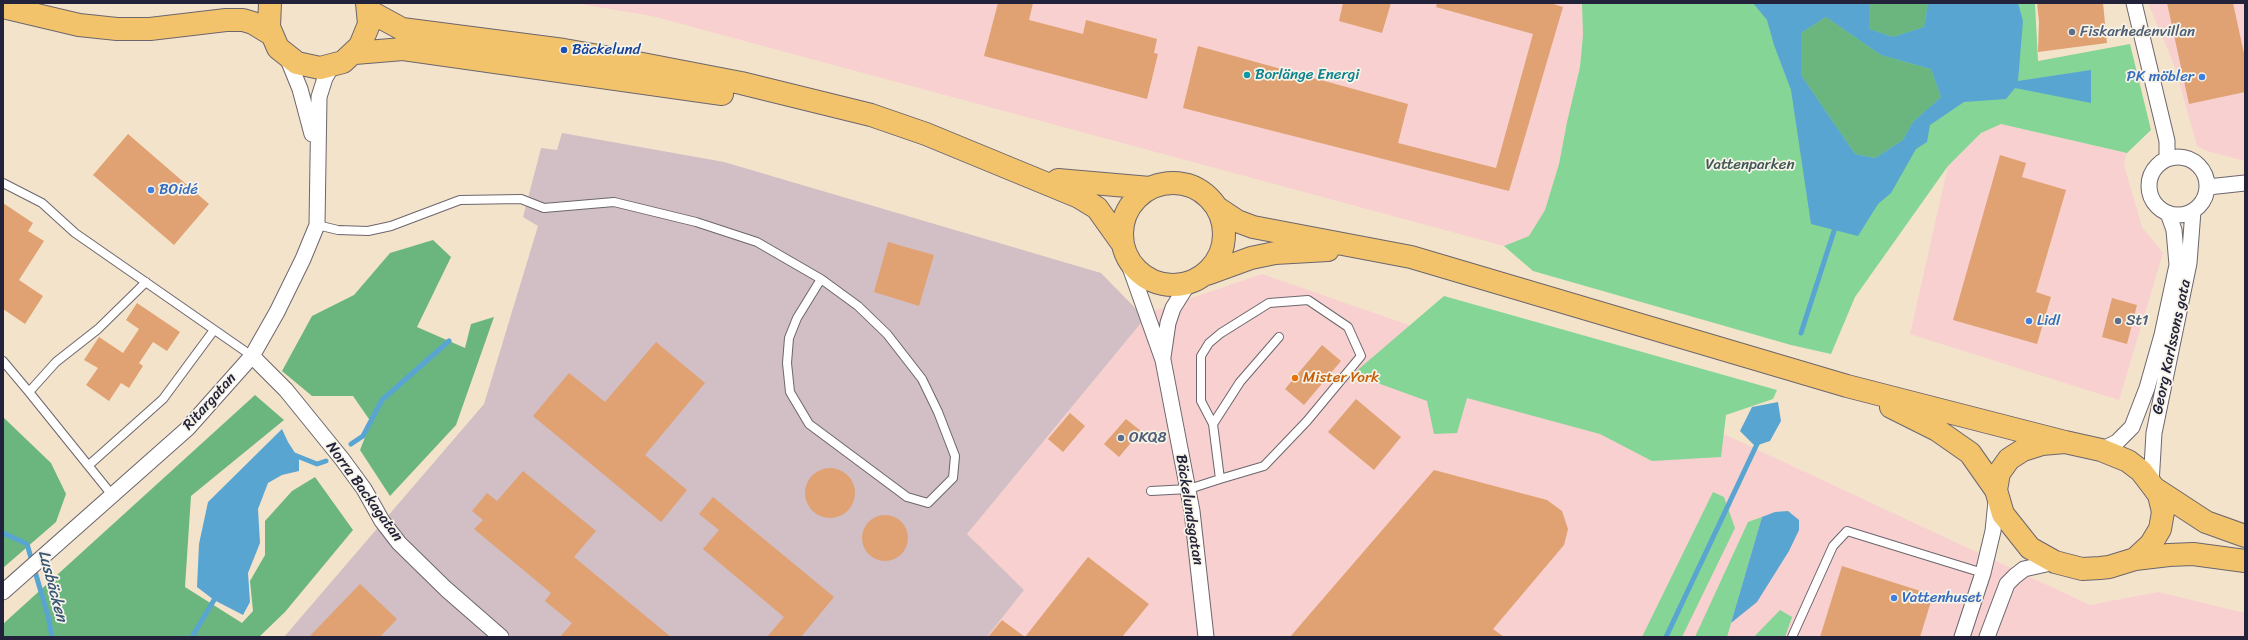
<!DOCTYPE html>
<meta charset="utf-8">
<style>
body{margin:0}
#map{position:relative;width:2248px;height:640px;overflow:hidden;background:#f4e3cb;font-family:Sriracha,sans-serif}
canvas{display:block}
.frame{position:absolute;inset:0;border:4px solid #22223b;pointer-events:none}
</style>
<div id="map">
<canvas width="2248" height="640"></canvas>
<div class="frame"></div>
</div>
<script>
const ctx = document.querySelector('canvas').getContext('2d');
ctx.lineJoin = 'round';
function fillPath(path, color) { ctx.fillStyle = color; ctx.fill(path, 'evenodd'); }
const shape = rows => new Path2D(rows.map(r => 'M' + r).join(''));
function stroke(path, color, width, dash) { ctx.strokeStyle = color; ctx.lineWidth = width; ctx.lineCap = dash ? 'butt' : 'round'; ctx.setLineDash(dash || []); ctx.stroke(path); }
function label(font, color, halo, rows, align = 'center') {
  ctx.font = font + ' Sriracha,sans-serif'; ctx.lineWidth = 3.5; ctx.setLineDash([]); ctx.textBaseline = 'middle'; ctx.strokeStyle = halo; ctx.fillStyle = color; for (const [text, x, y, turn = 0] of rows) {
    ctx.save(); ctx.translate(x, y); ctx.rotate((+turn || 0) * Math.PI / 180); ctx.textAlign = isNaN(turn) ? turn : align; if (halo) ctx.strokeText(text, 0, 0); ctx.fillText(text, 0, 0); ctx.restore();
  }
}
fillPath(shape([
 [574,3,1582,3,1583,35,1580,67,1567,122,1559,164,1545,210,1529,236,1504,246,652,16],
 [2148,3,2245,3,2245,161,2207,151,2197,146,2175,67],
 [2001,124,2127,153,2124,165,2142,227,2163,253,2119,400,1910,334,1948,166,1981,133],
 [1262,274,1728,436,2090,605,2158,592,2245,613,2245,637,987,637,1024,590,967,534,1141,323,1142,315]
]), '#f7d0cf');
fillPath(shape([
 [562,133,724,162,1101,273,1142,315,1141,323,967,534,1024,590,987,637,284,637,484,404,538,226,523,217,539,156,541,148,557,150]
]), '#d2bec5');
fillPath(shape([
 [1582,3,2035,3,2038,61,2130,44,2151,130,2127,153,2001,124,1981,133,1948,166,1855,297,1831,354,1791,345,1533,271,1504,246,1529,236,1545,210,1559,164,1567,122,1580,67,1583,35],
 [1444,296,1777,390,1773,399,1726,415,1721,457,1652,461,1600,434,1467,398,1457,433,1434,434,1427,401,1353,374],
 [1713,492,1724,497,1735,528,1682,637,1642,637],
 [1762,517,1727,637,1695,637,1748,522],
 [1780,610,1792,617,1785,637,1754,637]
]), '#84d596');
fillPath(shape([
 [1869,3,1928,3,1924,27,1893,37,1869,29],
 [1826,17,1881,55,1931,69,1941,97,1913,122,1903,140,1875,158,1855,154,1801,75,1801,33],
 [433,240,451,257,417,327,465,348,471,324,494,317,456,425,390,496,360,450,371,422,353,396,312,396,282,371,312,316,354,295,390,253],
 [255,395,284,420,191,496,185,587,242,623,253,611,250,581,265,555,265,521,292,491,315,477,353,530,285,612,259,637,3,637,3,624],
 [3,417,51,463,66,494,56,522,3,568]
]), '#6bb67f');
fillPath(shape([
 [1753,3,1869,3,1869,29,1893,37,1924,27,1928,3,2018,3,2023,21,2018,81,2091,70,2091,103,2015,88,2006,99,1964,102,1930,125,1927,142,1916,149,1891,193,1878,204,1858,236,1811,224,1791,90,1774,45,1767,20],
 [1826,17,1881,55,1931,69,1941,97,1913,122,1903,140,1875,158,1855,154,1801,75,1801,33],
 [1778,402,1781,421,1770,441,1755,446,1740,431,1752,407],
 [282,429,288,442,299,459,299,471,282,475,268,483,258,509,260,543,248,573,250,602,243,615,214,600,197,587,199,544,208,502],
 [1788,511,1799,520,1799,530,1789,551,1757,602,1731,623,1762,517,1775,512]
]), '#59a5d2');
stroke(shape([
 [1801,333,1834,231],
 [351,444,363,436,382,400,449,341],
 [292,454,317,464,326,461],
 [3,533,27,544,48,616,52,637],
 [192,637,214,600,215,595],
 [1666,637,1758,442]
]), '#59a5d2', 5);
fillPath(shape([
 [998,3,1033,3,1029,20,1083,34,1086,20,1157,39,1154,53,1158,54,1147,99,984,56],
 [1343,3,1391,3,1382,33,1339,21],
 [1437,3,1550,3,1563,7,1509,191,1183,108,1198,46,1408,104,1398,143,1496,168,1533,34,1436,7],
 [2037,3,2103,3,2107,43,2038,52,2039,22],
 [2167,3,2233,3,2245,58,2245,92,2189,104],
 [128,134,209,204,174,245,93,175],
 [2000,155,2026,163,2022,177,2066,190,2036,292,2051,297,2037,344,1953,320],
 [3,203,33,223,28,231,44,241,19,280,43,296,25,324,3,309],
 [888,242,934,255,919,306,874,292],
 [2112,298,2137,305,2127,344,2102,337],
 [137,303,180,332,167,351,153,342,139,363,143,366,129,388,121,383,109,401,86,385,98,368,84,360,99,337,123,353,139,329,126,320],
 [656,342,705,383,645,455,687,490,661,522,533,416,569,373,605,402],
 [1322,345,1341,361,1304,405,1285,389],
 [1356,399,1401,437,1374,470,1328,432],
 [1070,413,1085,426,1063,452,1048,439],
 [1126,419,1141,431,1119,457,1104,444],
 '805 493a25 25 0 1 1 50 0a25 25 0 1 1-50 0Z',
 [1434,470,1547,500,1562,511,1568,529,1564,545,1493,629,1504,637,1290,637],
 [523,471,596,531,574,557,671,637,560,637,572,623,545,601,551,593,474,529,483,520,472,511,487,493,497,501],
 [713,497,834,597,801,637,767,637,784,617,703,549,719,530,699,514],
 '862 538a23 23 0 1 1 46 0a23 23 0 1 1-46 0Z',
 [1088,557,1149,604,1122,637,1025,637],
 [1842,566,1933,595,1920,637,1820,637],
 [360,584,397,619,380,637,309,637],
 [1002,620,1025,637,988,637]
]), '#e0a272');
const lane = shape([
 [3,183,42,203,75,233,252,356],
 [317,225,338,230,368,231,391,226,460,200,521,199,544,208,614,202,696,222,757,242,821,279,858,306,887,334,922,379,938,412,955,456,953,478,928,503,907,497,809,424,790,392,787,363,789,338,797,318,821,279],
 [3,361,29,392],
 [1213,424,1201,401,1201,356,1209,343,1221,333,1269,303,1308,300,1348,327,1361,356,1307,421,1264,466,1220,479],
 [89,465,163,399,214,330],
 [1151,491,1189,489,1220,479,1213,424,1240,382,1279,337],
 [112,495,29,392,56,362,98,329,146,282],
 [1792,637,1833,546,1847,531,1983,573]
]);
const street = shape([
 [2134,3,2167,141,2167,158],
 [287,57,300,89,312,134],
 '2149 186a29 29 0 1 1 58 0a29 29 0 1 1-58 0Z',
 [2208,187,2245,183],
 [1126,256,1163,360,1192,511,1206,637],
 [252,356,286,390,342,459,364,489,382,521,399,543,446,589,501,637],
 [1163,357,1168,323,1173,308,1188,284],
 [2101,450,2117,442,2132,427,2147,388,2162,335,2177,265,2174,230,2168,213],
 [2151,484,2154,433,2189,263,2193,211],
 [3,592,187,429,252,356,277,312,303,259,317,225,319,97,325,78,332,66],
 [1962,637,1983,573,1993,531,1996,501],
 [1987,637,2007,584,2015,576,2024,569,2055,562]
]);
const highway = shape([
 [270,3,269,27,278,48,297,63,320,68,343,62,360,46,369,24,367,3],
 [3,7,79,25,117,29,150,29,226,20,243,20,253,23,271,34],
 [369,11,402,29,564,50,622,60,741,83,871,115,926,134,1079,197,1097,208,1122,243],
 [355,53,403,49,722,94],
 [1058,180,1150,188],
 '1122 234a51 51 0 1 1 102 0a51 51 0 1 1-102 0Z',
 [1219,209,1237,221,1253,227,1411,257,1847,386,2065,442],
 [1207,274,1251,258,1275,253,1328,250],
 [1891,407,1937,430,1970,453,1996,490],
 [2065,442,2101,450,2128,461,2141,471,2154,488,2159,495,2163,512,2160,529,2151,544,2135,559,2109,567,2100,568,2082,569,2055,562,2030,548,2003,514,1996,490,1999,473,2009,459,2023,450,2042,444,2065,442],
 [2154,488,2206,522,2245,536],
 [2135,559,2169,555,2193,554,2245,561]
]);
stroke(lane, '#6c666d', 10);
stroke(street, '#6c666d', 17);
stroke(highway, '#6c666d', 24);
stroke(lane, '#fff', 8);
stroke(street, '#fff', 15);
stroke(highway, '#f2c36a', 22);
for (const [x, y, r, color] of [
 [2072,32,4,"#5c6f8a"],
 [564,50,4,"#1a4fb4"],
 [1247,75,4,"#0f9aa8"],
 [2202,77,4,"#3f7fe0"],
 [151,190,4,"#3f7fe0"],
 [2029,321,4,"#3f7fe0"],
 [2118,321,4,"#5c6f8a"],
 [1295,378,4,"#e8710a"],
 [1121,438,4,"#5c6f8a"],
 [1894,598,4,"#3f7fe0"]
]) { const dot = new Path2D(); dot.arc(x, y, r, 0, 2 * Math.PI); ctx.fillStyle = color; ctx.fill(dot); stroke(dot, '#f7f3e8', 1.5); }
label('15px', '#4e5e75', '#f7f3e8', [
 ["Fiskarhedenvillan",2080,32],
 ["St1",2126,321],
 ["OKQ8",1129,438]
], 'left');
label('15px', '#164399', '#f7f3e8', [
 ["Bäckelund",572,50]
], 'left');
label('15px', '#0d838f', '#f7f3e8', [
 ["Borlänge Energi",1255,75]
], 'left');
label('15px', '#366cbe', '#f7f3e8', [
 ["PK möbler",2194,77,"right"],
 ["BOidé",159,190],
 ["Lidl",2037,321],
 ["Vattenhuset",1902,598]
], 'left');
label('15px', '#3f5856', '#f7f3e8', [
 ["Vattenparken",1750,165]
]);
label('15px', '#22223b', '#f7f3e8', [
 ["Georg Karlssons gata",2172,347,-78],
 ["Ritargatan",210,402,-48],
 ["Norra Backagatan",364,492,54],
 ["Bäckelundsgatan",1189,510,81]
]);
label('15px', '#c56008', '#f7f3e8', [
 ["Mister York",1303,378]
], 'left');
label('italic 16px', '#385677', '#f7f3e8', [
 ["Lusbäcken",52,586,75]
]);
</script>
